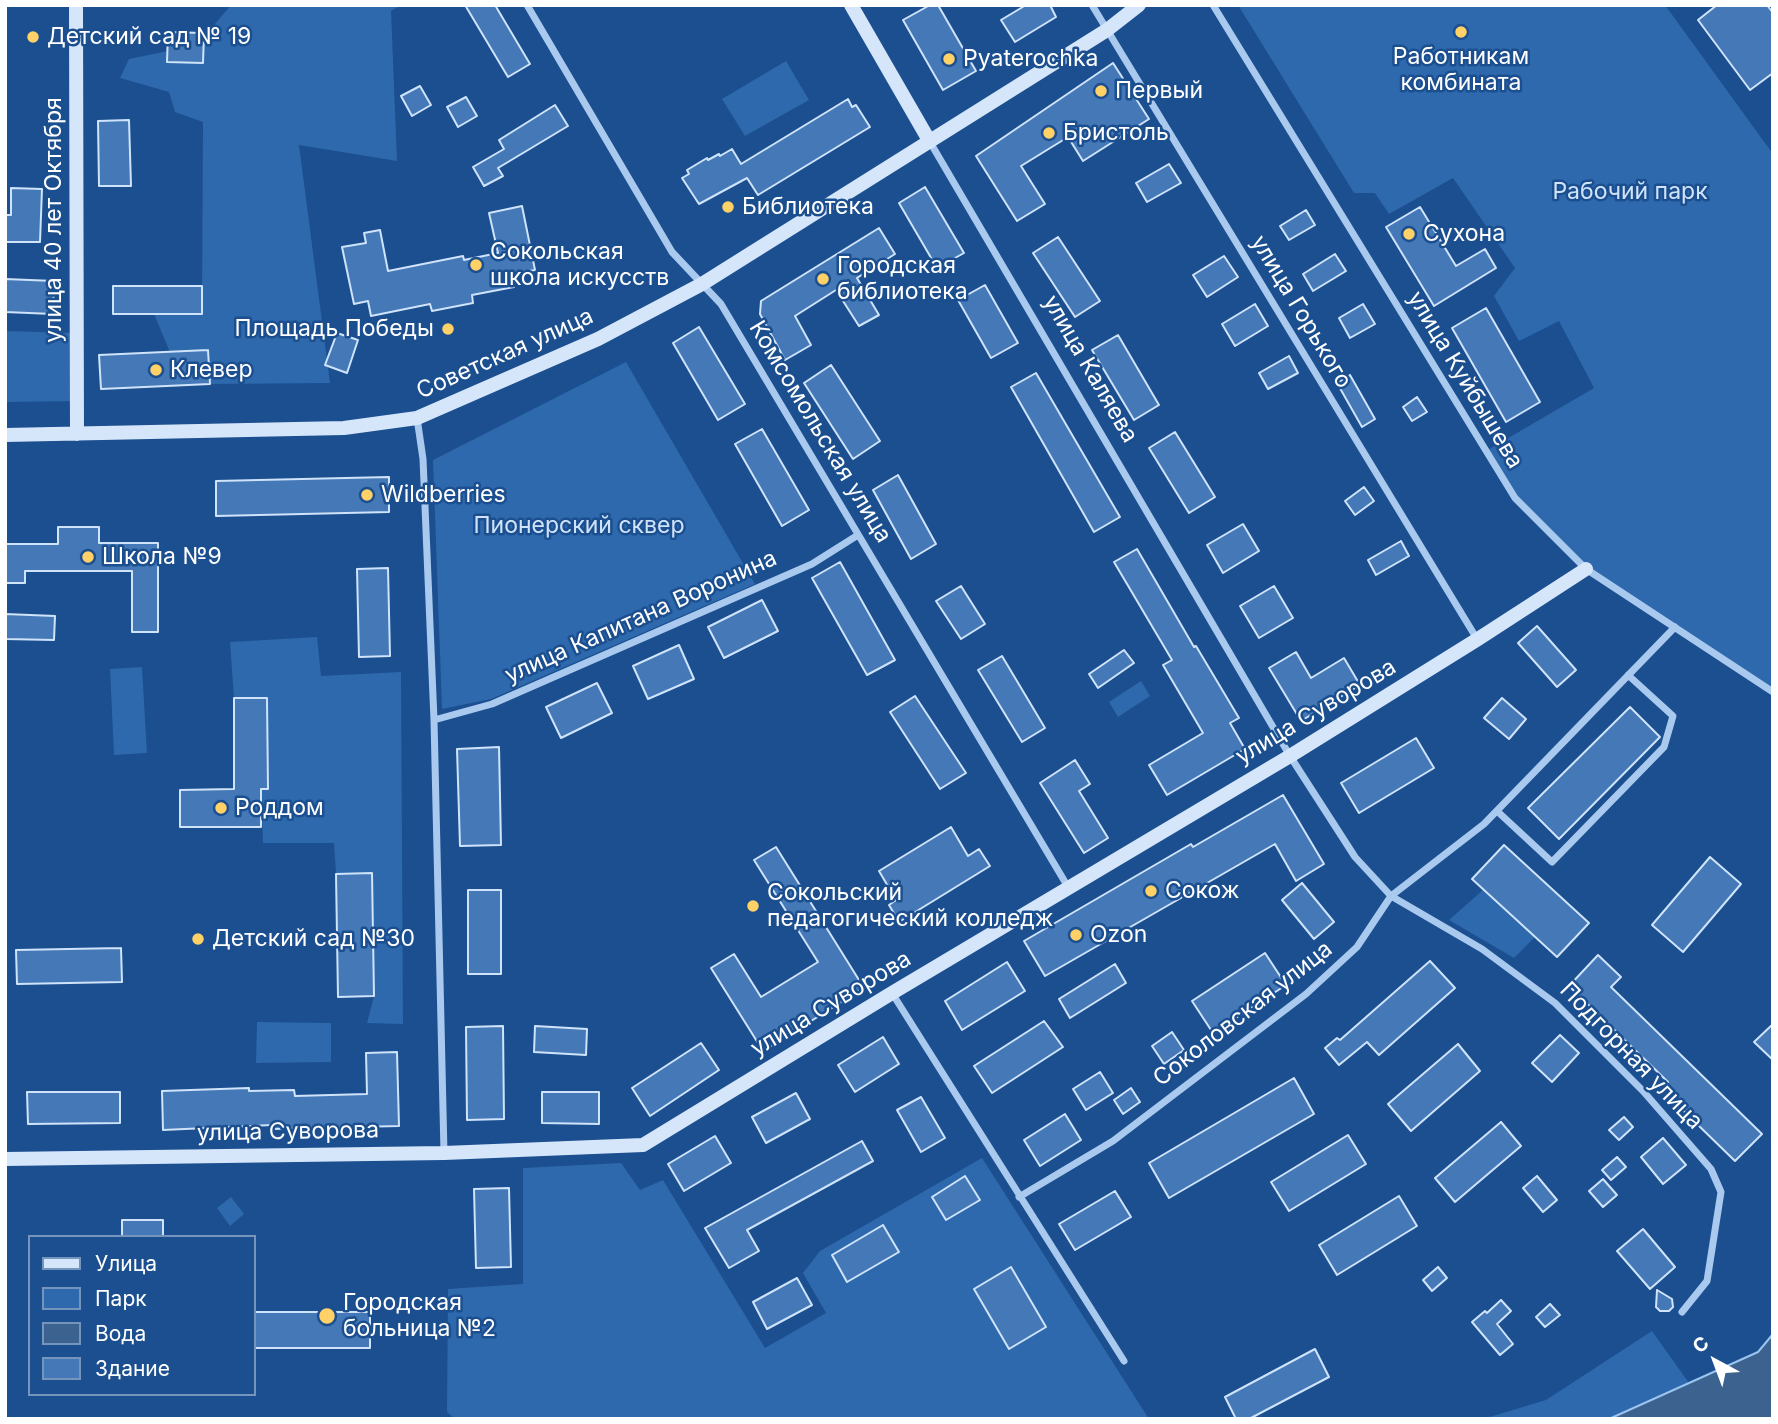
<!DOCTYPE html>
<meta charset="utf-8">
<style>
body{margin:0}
#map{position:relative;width:1778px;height:1424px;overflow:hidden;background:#1b4f8f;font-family:Inter,sans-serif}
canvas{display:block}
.frame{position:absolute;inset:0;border:7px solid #fff;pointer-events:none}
.legend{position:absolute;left:28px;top:1235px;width:228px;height:161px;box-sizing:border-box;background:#1b4f8f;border:2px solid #7695bc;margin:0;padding:9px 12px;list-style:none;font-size:21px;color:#fff}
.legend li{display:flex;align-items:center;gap:14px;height:35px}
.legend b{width:35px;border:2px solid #7695bc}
.north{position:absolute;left:1680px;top:1326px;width:70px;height:70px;-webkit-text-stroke:5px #1b4f8f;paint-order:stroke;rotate:319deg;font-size:19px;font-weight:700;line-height:28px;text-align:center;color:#fff}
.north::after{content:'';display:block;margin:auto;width:24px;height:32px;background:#fff;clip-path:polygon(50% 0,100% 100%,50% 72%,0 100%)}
</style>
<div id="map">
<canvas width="1778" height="1424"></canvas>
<div class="frame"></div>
<ul class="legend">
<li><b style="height:9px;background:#d6e6fa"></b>Улица</li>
<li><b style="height:19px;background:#2e69ad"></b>Парк</li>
<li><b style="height:19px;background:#3c6290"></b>Вода</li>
<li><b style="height:19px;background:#4478b7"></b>Здание</li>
</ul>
<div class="north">С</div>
</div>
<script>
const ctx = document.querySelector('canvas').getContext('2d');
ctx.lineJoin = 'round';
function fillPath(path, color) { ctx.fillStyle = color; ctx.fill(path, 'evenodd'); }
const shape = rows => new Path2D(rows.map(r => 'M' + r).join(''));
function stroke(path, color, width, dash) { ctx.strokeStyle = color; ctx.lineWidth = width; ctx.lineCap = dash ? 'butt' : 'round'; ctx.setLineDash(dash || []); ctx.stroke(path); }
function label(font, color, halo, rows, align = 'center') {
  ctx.font = font + ' Inter,sans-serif'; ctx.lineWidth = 5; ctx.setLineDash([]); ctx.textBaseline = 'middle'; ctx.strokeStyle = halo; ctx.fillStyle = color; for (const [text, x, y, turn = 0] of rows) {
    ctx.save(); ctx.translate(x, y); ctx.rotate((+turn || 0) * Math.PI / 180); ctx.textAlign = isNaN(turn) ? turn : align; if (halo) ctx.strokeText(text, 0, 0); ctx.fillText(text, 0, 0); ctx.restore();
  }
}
fillPath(shape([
 [231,5,401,5,391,11,397,161,299,145,330,383,210,384,208,350,170,352,154,314,202,313,203,122,175,112,169,92,120,78,129,59,197,45],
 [1238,5,1665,5,1773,154,1773,692,1586,569,1515,498,1486,451,1594,388,1559,321,1519,341,1494,296,1515,268,1453,178,1389,214,1375,193,1354,193],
 [786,61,809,100,745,136,722,99],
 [5,331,77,333,77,401,5,402],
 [626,362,755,584,491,699,442,709,433,460],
 [317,637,321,676,401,672,403,1024,367,1023,374,996,372,873,336,874,334,843,263,843,261,789,268,788,267,698,234,698,230,642],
 [142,667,147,753,114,755,110,669],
 [1141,681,1150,696,1118,717,1109,702],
 [1484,889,1535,937,1514,958,1449,920],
 [257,1022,331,1023,331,1062,256,1063],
 [982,1158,1149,1419,455,1419,447,1412,448,1289,523,1284,523,1168,621,1163,640,1190,663,1180,765,1348,826,1313,803,1273,820,1251],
 [231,1197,244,1214,230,1226,217,1208],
 [1652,1331,1689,1383,1609,1419,1483,1419,1546,1400]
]), '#2e69ad');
const water = shape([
 [1773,1334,1773,1419,1609,1419,1758,1352,1773,1334]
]);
fillPath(water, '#3c6290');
stroke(water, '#9cc4f0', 2);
const building = shape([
 [465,5,495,5,530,64,508,77,465,5],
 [930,5,938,5,976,71,943,90,903,20,930,5],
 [1026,5,1050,5,1056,17,1015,42,1001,20,1026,5],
 [1717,5,1767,5,1773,13,1773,73,1750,90,1698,20,1717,5],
 [168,32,204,33,203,63,167,62,168,32],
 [1113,63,1149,119,1083,161,1068,137,1021,166,1045,204,1017,221,976,156,1113,63],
 [420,86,431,105,412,116,401,96,420,86],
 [466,97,477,116,458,127,447,107,466,97],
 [848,99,852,107,856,105,870,127,758,195,747,178,699,204,682,178,689,174,687,170,707,158,708,160,719,154,720,156,732,149,741,164,848,99],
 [555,105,568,126,498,168,503,176,484,186,473,167,504,149,499,140,555,105],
 [129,120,131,186,99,186,98,121,129,120],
 [1169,164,1181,183,1147,202,1136,183,1169,164],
 [925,187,964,253,937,268,899,203,925,187],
 [11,188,42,189,40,242,5,242,5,215,11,215,11,188],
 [522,206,535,270,511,274,514,287,472,295,473,303,432,311,430,304,371,316,368,301,354,304,342,247,366,243,364,233,380,230,388,271,463,256,464,260,498,253,489,213,522,206],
 [1420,207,1456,266,1485,249,1496,268,1434,306,1386,227,1420,207],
 [1306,210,1315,225,1289,240,1280,226,1306,210],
 [879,228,895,254,857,278,879,315,859,326,836,290,795,316,811,345,785,360,760,314,761,301,879,228],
 [1058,237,1100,301,1075,317,1033,253,1058,237],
 [1335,254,1346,271,1313,291,1303,274,1335,254],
 [1224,256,1238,277,1207,297,1193,275,1224,256],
 [5,279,54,281,53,314,5,312,5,279],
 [985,285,1018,343,991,358,958,300,985,285],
 [113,286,202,286,202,314,113,314,113,286],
 [1255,304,1268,326,1235,346,1222,324,1255,304],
 [1363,304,1375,324,1350,338,1339,318,1363,304],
 [1486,308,1540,402,1506,422,1452,328,1486,308],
 [699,327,745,404,718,420,673,343,699,327],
 [337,333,358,340,347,373,325,365,337,333],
 [1118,335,1159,405,1134,420,1092,350,1118,335],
 [208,350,210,384,101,389,99,355,208,350],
 [1289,356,1298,373,1268,389,1259,373,1289,356],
 [831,365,880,441,853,459,804,383,831,365],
 [1036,373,1120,517,1094,532,1011,387,1036,373],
 [1350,375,1375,419,1362,427,1337,383,1350,375],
 [1417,397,1427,412,1412,421,1403,407,1417,397],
 [762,429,809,510,782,526,735,444,762,429],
 [1175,432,1215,497,1189,513,1149,448,1175,432],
 [898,475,936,544,911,559,873,490,898,475],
 [389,477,389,512,216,516,216,481,389,477],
 [1364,487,1374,501,1355,515,1345,501,1364,487],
 [1243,524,1259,551,1223,573,1207,545,1243,524],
 [58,527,99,527,99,543,158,543,158,632,132,632,132,571,25,571,25,583,5,583,5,544,58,544,58,527],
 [1401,541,1409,556,1376,575,1368,560,1401,541],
 [1137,549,1194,647,1196,646,1239,718,1230,723,1245,749,1167,795,1149,765,1203,733,1163,665,1172,660,1114,562,1137,549],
 [840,562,895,660,867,675,812,578,840,562],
 [388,568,390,656,359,657,357,569,388,568],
 [961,586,985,624,961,639,936,601,961,586],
 [1274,586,1293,618,1259,638,1240,606,1274,586],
 [762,600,778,631,724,658,708,627,762,600],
 [5,614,55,616,54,640,5,639,5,614],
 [1537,626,1576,670,1557,687,1518,643,1537,626],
 [679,645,694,679,648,699,633,666,679,645],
 [1124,650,1134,663,1098,688,1089,674,1124,650],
 [1296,652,1311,678,1344,658,1360,685,1301,721,1269,668,1296,652],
 [1002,656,1045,728,1022,742,978,670,1002,656],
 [597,683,612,713,561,738,546,707,597,683],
 [915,696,966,773,940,789,890,712,915,696],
 [234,698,267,698,268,789,261,789,261,827,180,827,180,790,234,789,234,698],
 [1502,698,1526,719,1509,739,1484,718,1502,698],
 [1630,707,1660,737,1559,839,1528,808,1630,707],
 [1416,738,1434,768,1359,813,1341,783,1416,738],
 [499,747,501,845,460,846,457,749,499,747],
 [1075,760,1090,784,1079,791,1108,838,1084,853,1040,783,1075,760],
 [1283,795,1324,864,1296,881,1275,844,1045,976,1024,941,1191,844,1193,847,1283,795],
 [951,827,968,856,979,849,990,866,899,922,889,905,896,900,879,871,951,827],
 [1504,845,1589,923,1557,957,1472,879,1504,845],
 [776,847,864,988,763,1051,711,968,734,954,761,997,818,962,754,860,776,847],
 [1710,857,1741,884,1683,952,1652,925,1710,857],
 [372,873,374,996,338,997,336,874,372,873],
 [1302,883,1334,922,1314,939,1282,900,1302,883],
 [468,890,501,890,501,974,468,974,468,890],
 [121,948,122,982,17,984,16,950,121,948],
 [1265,953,1286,985,1213,1033,1192,1001,1265,953],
 [1598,955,1621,977,1611,987,1762,1134,1735,1161,1661,1089,1668,1082,1569,986,1598,955],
 [1430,961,1455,988,1379,1055,1367,1042,1339,1065,1325,1048,1337,1038,1340,1040,1430,961],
 [1007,962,1025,991,962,1030,945,1001,1007,962],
 [1115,964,1126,983,1070,1018,1059,999,1115,964],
 [1044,1021,1063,1047,992,1093,974,1066,1044,1021],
 [1773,1024,1773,1060,1754,1042,1773,1024],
 [503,1026,504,1119,467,1120,466,1027,503,1026],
 [535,1026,587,1029,586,1055,534,1052,535,1026],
 [1172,1032,1184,1050,1164,1064,1152,1046,1172,1032],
 [1560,1035,1579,1053,1552,1082,1532,1063,1560,1035],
 [883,1037,899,1064,855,1092,838,1065,883,1037],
 [701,1043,719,1070,650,1116,632,1088,701,1043],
 [1458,1044,1480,1071,1411,1131,1388,1104,1458,1044],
 [397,1052,399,1126,273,1129,272,1125,163,1130,162,1091,249,1088,249,1091,294,1090,295,1096,367,1094,366,1053,397,1052],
 [1100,1072,1113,1093,1086,1110,1073,1089,1100,1072],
 [1294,1078,1314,1114,1169,1198,1149,1163,1294,1078],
 [1131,1088,1140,1102,1123,1114,1114,1100,1131,1088],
 [27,1092,120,1092,120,1123,28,1124,27,1092],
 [542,1092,599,1092,599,1124,542,1123,542,1092],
 [796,1093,810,1119,766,1143,752,1117,796,1093],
 [921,1097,945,1138,921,1152,897,1110,921,1097],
 [1065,1114,1081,1140,1040,1166,1024,1140,1065,1114],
 [1624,1117,1633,1127,1619,1140,1609,1130,1624,1117],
 [1501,1122,1521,1146,1455,1202,1435,1178,1501,1122],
 [1348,1135,1366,1164,1289,1211,1271,1182,1348,1135],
 [715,1136,731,1163,684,1191,668,1164,715,1136],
 [1663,1138,1686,1165,1663,1184,1641,1157,1663,1138],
 [862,1141,873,1161,747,1230,759,1251,729,1268,705,1228,862,1141],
 [1617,1157,1626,1167,1611,1180,1602,1170,1617,1157],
 [965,1176,980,1200,946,1220,932,1197,965,1176],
 [1537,1176,1557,1200,1543,1212,1523,1188,1537,1176],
 [1603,1179,1617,1195,1603,1207,1589,1191,1603,1179],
 [509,1188,511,1267,476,1268,474,1189,509,1188],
 [1115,1191,1131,1217,1075,1250,1059,1224,1115,1191],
 [1399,1196,1417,1226,1337,1275,1319,1245,1399,1196],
 [122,1220,163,1220,163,1237,122,1237,122,1220],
 [883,1225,899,1252,847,1282,832,1255,883,1225],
 [1643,1229,1675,1267,1650,1289,1617,1251,1643,1229],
 [1011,1267,1046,1327,1009,1349,974,1289,1011,1267],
 [1438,1267,1447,1278,1432,1291,1423,1280,1438,1267],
 [797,1278,812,1305,767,1329,753,1302,797,1278],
 [1657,1290,1672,1299,1673,1307,1669,1311,1660,1311,1656,1307,1657,1290],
 [1501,1300,1511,1311,1497,1324,1513,1344,1500,1355,1472,1322,1485,1311,1487,1313,1501,1300],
 [1550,1304,1560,1315,1545,1327,1536,1317,1550,1304],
 [254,1312,370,1312,370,1348,254,1348,254,1312],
 [1315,1349,1329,1377,1249,1419,1236,1419,1225,1397,1315,1349]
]);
fillPath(building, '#4478b7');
stroke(building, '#cfe3fa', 2);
stroke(shape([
 [527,5,672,252,721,304,1068,887],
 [1092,5,1477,639],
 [1213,5,1515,498,1586,569,1773,692],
 [930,142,1290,756,1355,857,1391,896,1482,949,1555,1003,1643,1091,1711,1169,1721,1192,1707,1281,1682,1312],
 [417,418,423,459,434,720,444,1153],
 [434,720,492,704,812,564,858,535],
 [1497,811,1552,862,1664,747,1673,716,1628,675],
 [892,993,1124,1361],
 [1019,1197,1113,1141,1306,994,1357,947,1391,896,1484,824,1675,627]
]), '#a9c9ee', 7);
stroke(shape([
 [76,5,77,434],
 [851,5,930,142],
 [5,435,344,428,417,418,598,339,702,284,1107,30,1139,5],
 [5,1159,444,1153,643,1145,892,993,1290,756,1478,639,1586,569]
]), '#d6e6fa', 14);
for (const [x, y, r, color] of [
 [1461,32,7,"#ffd166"],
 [33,37,7,"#ffd166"],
 [949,59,7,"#ffd166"],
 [1101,91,7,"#ffd166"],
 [1049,133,7,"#ffd166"],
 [728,207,7,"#ffd166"],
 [1409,234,7,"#ffd166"],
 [476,265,7,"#ffd166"],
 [823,279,7,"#ffd166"],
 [448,329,7,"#ffd166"],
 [156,370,7,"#ffd166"],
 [367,495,7,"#ffd166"],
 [88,557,7,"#ffd166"],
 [221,808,7,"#ffd166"],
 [1151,891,7,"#ffd166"],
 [753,906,7,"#ffd166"],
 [1076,935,7,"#ffd166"],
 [198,939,7,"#ffd166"],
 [327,1316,9,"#ffd166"]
]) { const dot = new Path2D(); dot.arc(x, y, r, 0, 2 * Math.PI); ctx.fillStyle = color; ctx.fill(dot); stroke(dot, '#1b4f8f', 2.5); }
label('23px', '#fff', '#1b4f8f', [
 ["Детский сад № 19",47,37],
 ["Работникам",1461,57,"center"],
 ["комбината",1461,83,"center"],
 ["Pyaterochka",963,59],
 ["Первый",1115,91],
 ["Бристоль",1063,133],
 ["Библиотека",742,207],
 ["Сухона",1423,234],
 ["Сокольская",490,252],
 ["школа искусств",490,278],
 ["Городская",837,266],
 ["библиотека",837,292],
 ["Площадь Победы",434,329,"right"],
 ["Клевер",170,370],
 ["Wildberries",381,495],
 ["Школа №9",102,557],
 ["Роддом",235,808],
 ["Сокож",1165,891],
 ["Сокольский",767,893],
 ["педагогический колледж",767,919],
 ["Ozon",1090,935],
 ["Детский сад №30",212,939],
 ["Городская",343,1303],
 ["больница №2",343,1329]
], 'left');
label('23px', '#cfe3fa', '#1b4f8f', [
 ["Рабочий парк",1630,192],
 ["Пионерский сквер",579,526]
]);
label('23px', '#fff', '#1b4f8f', [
 ["улица 40 лет Октября",54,220,-90],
 ["улица Горького",1301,312,59],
 ["Советская улица",505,354,-24],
 ["улица Каляева",1090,369,60],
 ["улица Куйбышева",1465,380,59],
 ["Комсомольская улица",820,432,59],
 ["улица Капитана Воронина",641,617,-24],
 ["улица Суворова",1316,712,-31],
 ["улица Суворова",831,1004,-31],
 ["Соколовская улица",1243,1014,-38],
 ["Подгорная улица",1631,1056,46],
 ["улица Суворова",288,1132,-1]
]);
</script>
